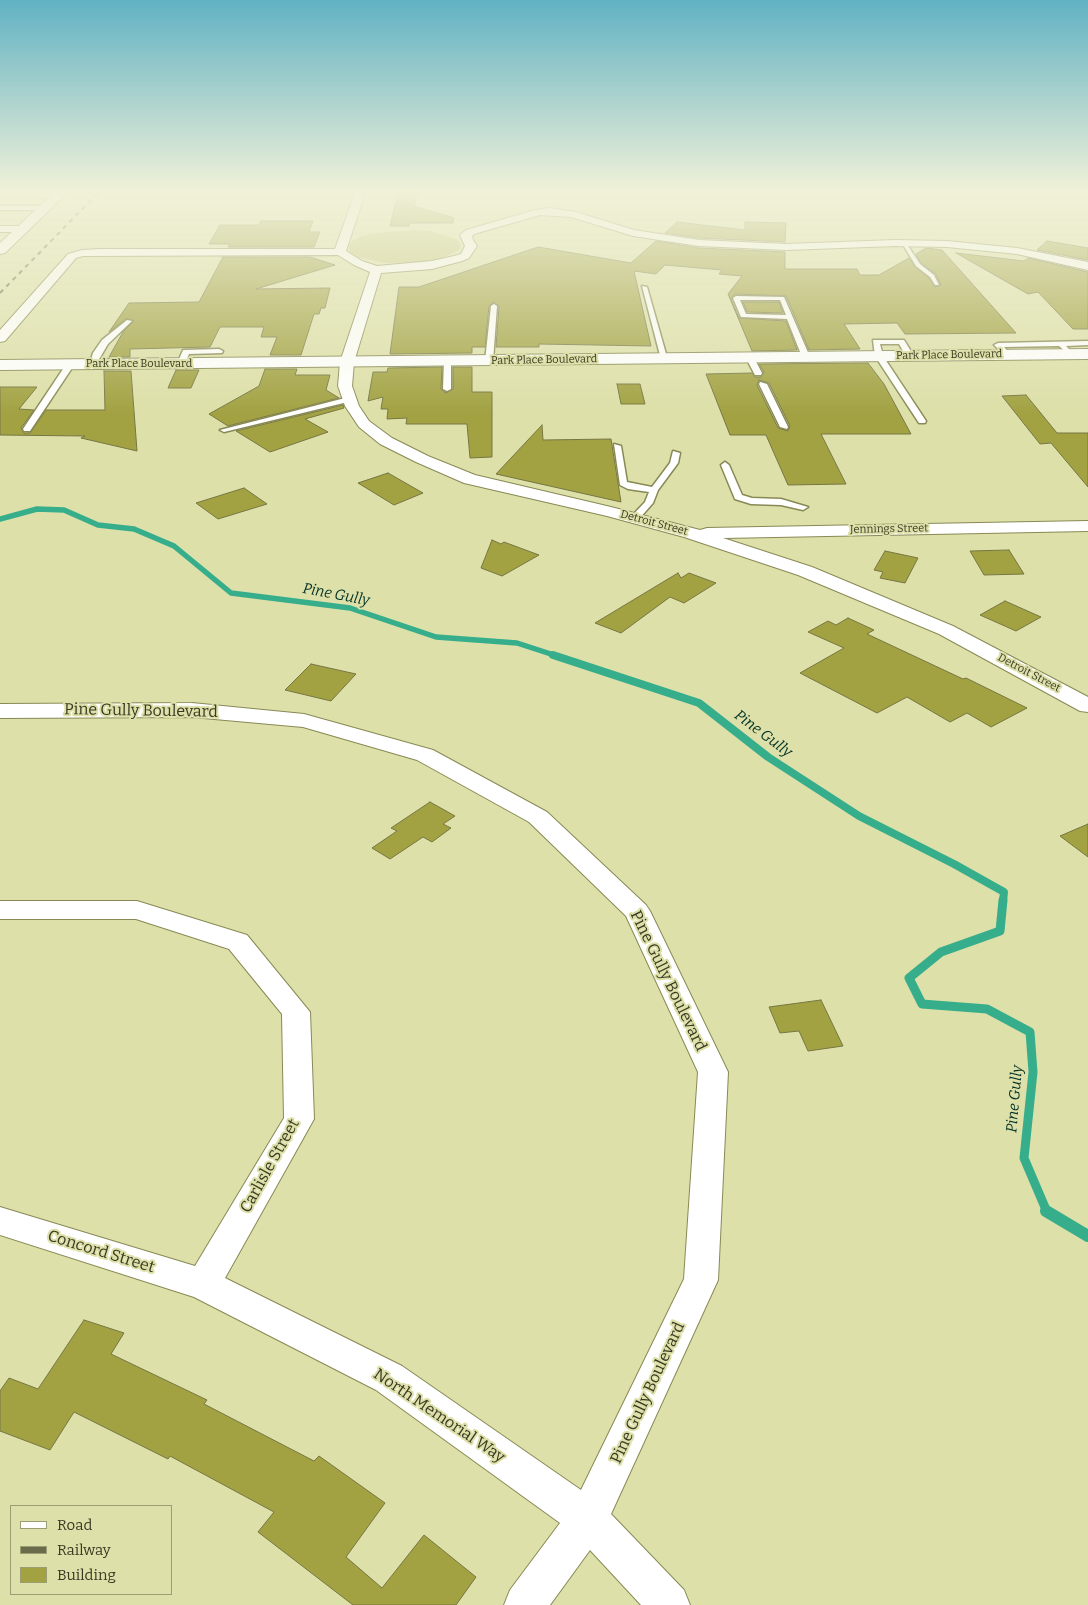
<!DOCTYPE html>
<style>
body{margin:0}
#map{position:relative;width:1088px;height:1605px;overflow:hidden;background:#dee0a9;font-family:Bitter,serif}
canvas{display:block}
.legend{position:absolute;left:10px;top:1505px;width:162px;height:90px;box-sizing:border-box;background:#dee0a9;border:1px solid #9c9d73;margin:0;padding:6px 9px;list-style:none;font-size:15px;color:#393923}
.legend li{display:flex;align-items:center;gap:10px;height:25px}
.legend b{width:25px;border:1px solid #9c9d73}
</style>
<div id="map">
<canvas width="1088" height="1605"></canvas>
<ul class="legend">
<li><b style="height:6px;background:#fff"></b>Road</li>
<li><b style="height:6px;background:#6a6b4b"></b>Railway</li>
<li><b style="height:14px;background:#a2a243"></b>Building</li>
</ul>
</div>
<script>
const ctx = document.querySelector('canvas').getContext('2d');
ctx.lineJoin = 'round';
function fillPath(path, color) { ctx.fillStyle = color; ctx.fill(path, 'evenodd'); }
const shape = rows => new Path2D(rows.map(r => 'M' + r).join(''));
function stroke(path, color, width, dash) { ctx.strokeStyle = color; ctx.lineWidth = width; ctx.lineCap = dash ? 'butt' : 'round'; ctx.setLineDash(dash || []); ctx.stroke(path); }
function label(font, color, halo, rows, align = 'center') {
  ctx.font = font + ' Bitter,serif'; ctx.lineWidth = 4; ctx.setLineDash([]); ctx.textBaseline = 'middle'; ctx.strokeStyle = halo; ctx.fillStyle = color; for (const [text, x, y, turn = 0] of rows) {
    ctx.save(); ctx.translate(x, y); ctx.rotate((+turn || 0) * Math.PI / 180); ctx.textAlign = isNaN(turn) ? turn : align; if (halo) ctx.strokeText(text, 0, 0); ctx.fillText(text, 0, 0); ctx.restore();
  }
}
fillPath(shape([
 [413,230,431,231,456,239,461,244,459,250,440,259,423,262,386,263,357,257,350,252,348,247,352,241,362,236,377,233]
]), '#c7c87e');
stroke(shape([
 [742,189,767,189]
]), '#37ae8b', 4);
stroke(shape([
 [0,519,37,509,64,510,98,525,134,529,174,546,231,593,350,608,436,637,517,643,557,656]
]), '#37ae8b', 5.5);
stroke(shape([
 [553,655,699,703,768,757,859,816,954,864,1004,892,1003,901]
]), '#37ae8b', 8);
stroke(shape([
 [1003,900,1000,931,941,952,909,978,922,1004,987,1009,1030,1032,1033,1072,1024,1158,1047,1212]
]), '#37ae8b', 9);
stroke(shape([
 [1046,1211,1088,1236]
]), '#37ae8b', 12);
const building = shape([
 [399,189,418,189,414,206,454,218,453,223,410,223,409,226,390,226,399,189],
 [261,221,313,221,309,232,320,232,314,247,228,247,230,244,209,244,220,225,259,225,261,221],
 [677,222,745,230,745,222,786,223,785,242,699,238,665,233,677,222],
 [656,241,699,248,785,252,785,269,857,269,860,275,879,275,909,258,915,267,929,278,935,287,941,285,936,274,921,263,916,254,926,248,942,250,1016,333,905,334,897,323,844,324,860,349,809,350,786,296,735,294,731,299,739,318,786,321,797,350,752,351,728,294,742,276,719,274,722,270,665,265,656,274,634,271,651,346,539,344,539,347,496,347,499,306,493,302,489,306,485,347,472,347,472,353,390,354,399,287,419,287,538,247,631,263,656,241],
 [1047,241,1088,248,1088,260,1037,250,1047,241],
 [956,253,1024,261,1028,258,1088,272,1088,329,1073,329,1038,292,1028,294,956,253],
 [223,257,310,257,335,265,256,289,330,288,325,308,321,308,319,314,314,314,301,355,270,355,277,337,261,337,264,327,220,327,210,347,130,349,130,357,109,357,123,332,134,321,126,319,109,332,129,303,199,302,223,257],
 [743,302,779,302,783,313,747,312,743,302],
 [868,363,884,384,911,434,821,434,846,484,788,485,766,435,730,435,706,374,752,373,755,377,761,377,764,372,759,364,868,363],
 [759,380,769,383,790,426,788,431,778,428,757,385,759,380],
 [442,367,441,389,446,393,453,389,453,367,472,367,472,392,492,392,492,457,470,458,467,424,406,424,407,418,387,419,388,409,381,409,383,397,368,401,373,372,387,372,388,368,442,367],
 [265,369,297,369,295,375,330,375,326,390,339,398,228,426,209,414,259,386,265,369],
 [176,370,199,370,191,388,168,388,176,370],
 [104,371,131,371,137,451,81,438,85,436,0,435,0,387,37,387,19,409,34,410,21,428,24,433,30,433,46,410,105,410,104,371],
 [617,384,640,384,645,404,621,404,617,384],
 [1026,395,1057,433,1088,433,1088,487,1051,443,1040,444,1002,396,1026,395],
 [343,405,344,408,305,419,328,432,270,452,236,431,343,405],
 [542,425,543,440,611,439,621,502,496,474,542,425],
 [388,473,423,493,394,505,358,483,388,473],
 [244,488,267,504,218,519,196,503,244,488],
 [492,540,501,544,504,542,539,555,502,576,481,568,492,540],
 [1009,550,1024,574,984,575,970,551,1009,550],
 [885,551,918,558,905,583,880,578,883,572,874,570,885,551],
 [678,573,681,578,689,573,716,583,684,603,670,597,621,633,595,623,678,573],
 [1005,601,1041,617,1016,631,980,615,1005,601],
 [848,618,874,630,867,634,963,679,966,678,1027,708,991,727,967,713,950,722,907,697,877,713,800,673,844,648,808,632,828,621,836,625,848,618],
 [311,664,356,674,331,701,285,690,311,664],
 [430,802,455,816,443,824,451,828,432,842,423,837,390,859,372,848,397,831,391,828,430,802],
 [1088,824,1088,857,1060,836,1088,824],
 [821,1000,843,1046,808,1051,799,1031,780,1033,769,1007,821,1000],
 [84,1320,124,1333,111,1354,207,1400,204,1404,314,1461,319,1456,385,1503,346,1557,382,1588,424,1535,476,1577,456,1605,353,1605,258,1532,274,1512,170,1456,168,1459,74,1412,50,1450,0,1431,0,1391,9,1378,38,1389,84,1320]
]);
fillPath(building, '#a2a243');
stroke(building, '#767643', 1);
const lane = shape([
 [0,206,45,206,48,208,45,210,0,210,0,206],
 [902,243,906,243,920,264,934,275,939,285,935,285,930,277,916,266,902,243],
 [642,286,647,287,668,361,661,359,642,286],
 [736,296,784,297,810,357,809,359,802,357,787,319,741,317,733,298,736,296],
 [740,300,780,300,786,315,746,314,740,300],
 [494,304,497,306,493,361,489,363,485,361,491,306,494,304],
 [127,320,132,321,108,344,95,366,89,366,93,353,102,340,127,320],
 [873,340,904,340,914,356,907,358,899,344,880,344,883,356,926,421,925,423,919,423,875,356,873,340],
 [1088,341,1088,345,1066,346,1071,351,1067,353,1059,346,1004,347,1011,355,1007,357,994,345,998,343,1088,341],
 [219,349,223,351,222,353,189,354,184,366,177,364,183,350,219,349],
 [747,356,753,356,762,373,761,375,755,375,746,358,747,356],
 [444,359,451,361,451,389,447,391,443,389,444,359],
 [67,363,74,365,30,431,24,431,23,429,67,363],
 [760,382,767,384,788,427,787,429,780,427,759,384,760,382],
 [349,397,352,397,352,401,224,432,220,430,349,397],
 [614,444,621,446,627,482,652,487,670,463,673,451,680,453,678,463,658,490,653,503,638,520,632,520,630,518,645,502,649,492,628,489,620,485,614,444],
 [725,462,729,465,742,495,752,498,781,499,808,507,803,510,781,505,751,504,735,499,721,465,725,462]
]);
const street = shape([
 [360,190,365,193,346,251,362,261,377,266,432,261,454,256,461,254,465,246,460,235,466,230,535,210,549,208,576,212,634,230,699,240,786,244,895,240,947,241,1017,248,1088,262,1088,270,1017,254,947,247,895,246,786,250,699,246,633,236,571,217,540,215,474,234,472,236,473,240,477,246,469,258,462,261,432,269,381,273,354,362,352,386,359,406,369,421,392,438,428,456,475,475,611,507,700,530,707,528,1088,521,1088,531,723,538,812,567,953,626,1088,697,1088,712,1080,711,939,634,798,575,684,537,607,516,464,483,416,462,380,444,359,427,345,406,338,386,340,362,370,272,354,265,338,255,83,256,76,258,5,341,0,342,0,330,68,254,82,250,99,249,335,249,355,193,360,190],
 [0,226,23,226,28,229,23,232,0,232,0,226],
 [192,703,304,714,433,750,547,812,646,905,650,911,728,1072,718,1280,611,1514,684,1590,690,1605,641,1605,590,1550,550,1605,504,1605,510,1590,560,1523,376,1390,194,1297,0,1235,0,1207,195,1266,284,1118,282,1014,229,949,136,919,0,919,0,901,137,901,247,935,310,1012,314,1119,225,1278,402,1366,581,1490,684,1279,698,1072,626,916,529,822,417,760,303,727,192,717,0,718,0,704,192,703]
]);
const secondary = shape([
 [58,189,71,189,5,253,0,254,0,243,58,189],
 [1088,349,1088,359,0,370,0,360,1088,349]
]);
stroke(lane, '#888955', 3);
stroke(street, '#888955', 2);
stroke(secondary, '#888955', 2);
fillPath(lane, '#fff');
fillPath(street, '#fff');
fillPath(secondary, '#fff');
stroke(shape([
 [0,293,102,189]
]), '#6a6b4b', 2, [4.5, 4.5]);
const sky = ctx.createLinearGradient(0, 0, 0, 414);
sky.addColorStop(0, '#61b2c3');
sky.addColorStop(0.46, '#f0f1d8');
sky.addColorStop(1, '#f0f1d800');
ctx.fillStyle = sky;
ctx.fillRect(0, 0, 1088, 414);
label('11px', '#393923', '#dee0a9', [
 ["Park Place Boulevard",949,355,-1],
 ["Park Place Boulevard",544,360,-1],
 ["Park Place Boulevard",139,364],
 ["Detroit Street",654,523,15],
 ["Jennings Street",889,529,-1],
 ["Detroit Street",1029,673,28]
]);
label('italic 15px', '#003325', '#dee0a9', [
 ["Pine Gully",336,595,11],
 ["Pine Gully",763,734,37],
 ["Pine Gully",1015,1099,-85]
]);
label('16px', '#393923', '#dee0a9', [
 ["Pine Gully Boulevard",141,711,1],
 ["Pine Gully Boulevard",668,981,64],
 ["Carlisle Street",270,1166,-61],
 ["Concord Street",101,1252,17],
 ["Pine Gully Boulevard",648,1393,-65],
 ["North Memorial Way",439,1416,34]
]);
</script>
